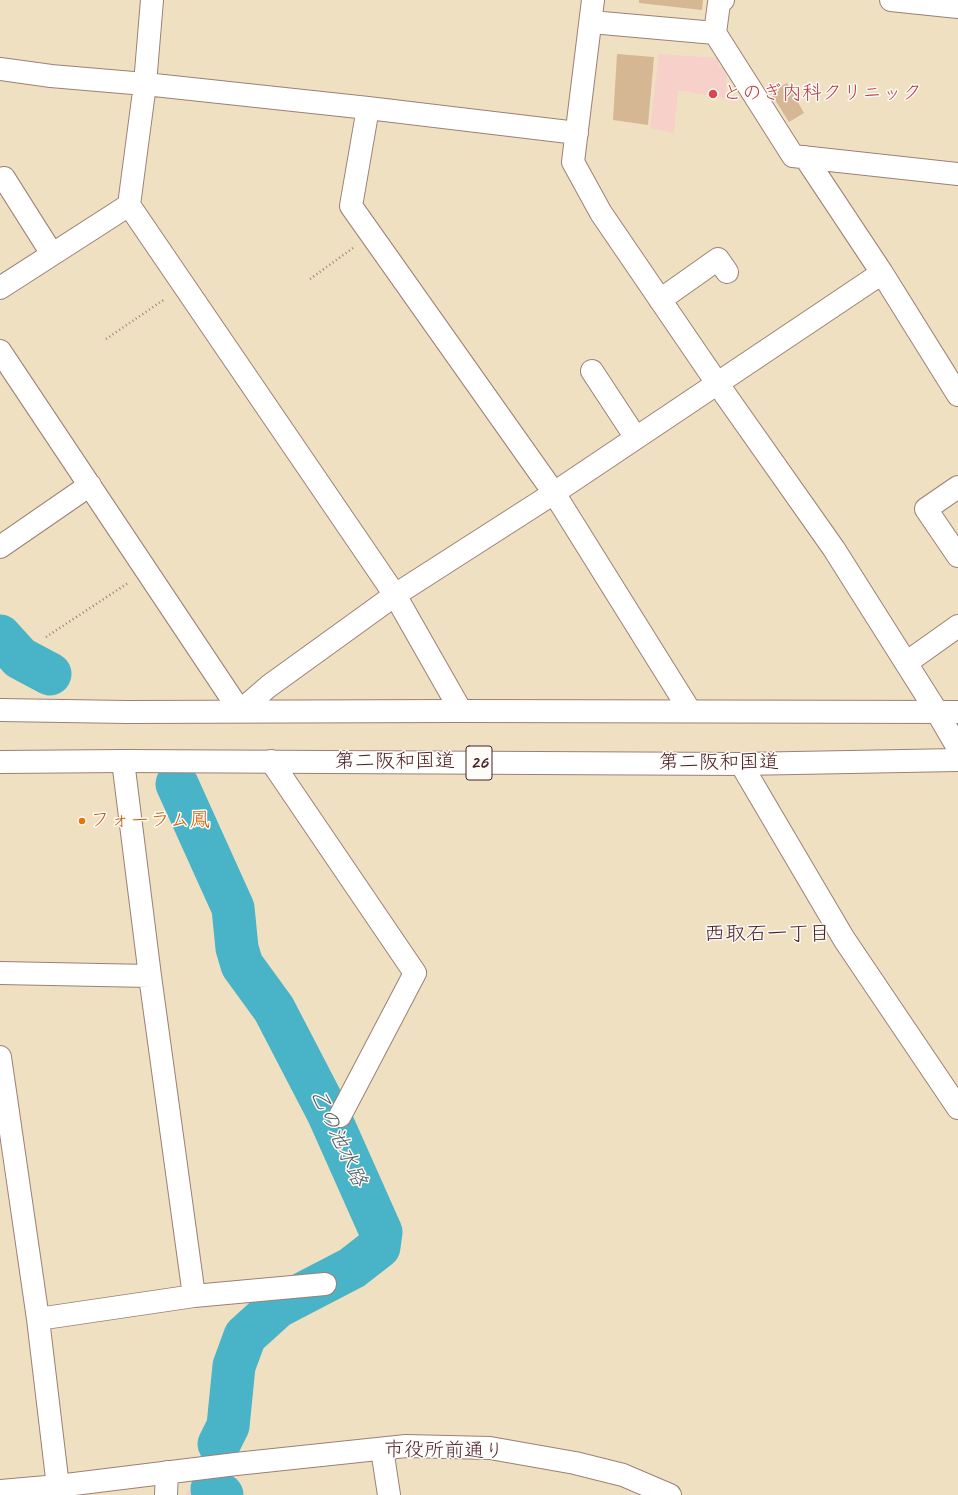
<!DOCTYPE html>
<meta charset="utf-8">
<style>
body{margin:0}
canvas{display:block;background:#efe0c1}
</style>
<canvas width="958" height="1495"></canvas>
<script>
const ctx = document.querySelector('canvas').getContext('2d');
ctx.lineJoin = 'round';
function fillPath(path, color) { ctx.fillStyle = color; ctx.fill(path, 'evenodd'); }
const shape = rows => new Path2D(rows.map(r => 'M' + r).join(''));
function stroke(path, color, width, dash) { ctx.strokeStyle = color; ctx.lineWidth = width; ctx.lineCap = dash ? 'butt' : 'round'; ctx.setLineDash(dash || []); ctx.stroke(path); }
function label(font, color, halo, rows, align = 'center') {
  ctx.font = font + ' Caveat,"Klee One",sans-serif'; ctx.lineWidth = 3; ctx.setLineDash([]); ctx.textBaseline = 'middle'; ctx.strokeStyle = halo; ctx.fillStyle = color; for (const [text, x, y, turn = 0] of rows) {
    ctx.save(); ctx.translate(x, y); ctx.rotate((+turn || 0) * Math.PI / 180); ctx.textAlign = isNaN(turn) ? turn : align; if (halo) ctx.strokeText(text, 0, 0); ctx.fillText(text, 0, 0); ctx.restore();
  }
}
fillPath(shape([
 [659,54,718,58,719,67,727,69,725,98,678,90,674,133,650,128],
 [188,1491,208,1491,216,1495,185,1495]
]), '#f7d0c9');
stroke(shape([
 [0,636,20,658,50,674],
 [177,784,233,908,237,948,242,965,274,1009,328,1113,381,1232,379,1247,352,1268,277,1307,245,1336,234,1366,228,1426,219,1444],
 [212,1489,222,1495]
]), '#49b4c7', 43);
fillPath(shape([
 [639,0,703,0,702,10,639,3],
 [617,54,654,57,648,125,613,120],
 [787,83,804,113,789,122,770,92]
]), '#d6b793');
const minor = shape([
 [152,0,145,84,129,205,395,595,461,711],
 [593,0,573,162,601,213,717,383,834,549,937,712,958,748],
 [891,0,958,7],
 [591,22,715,33,793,156,958,174],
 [715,33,719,3,723,0],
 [0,69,51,76,145,84,368,108,577,133],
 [368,108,351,206,554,493,690,711],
 [805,157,882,273,958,395],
 [4,178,52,254],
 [0,288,129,205],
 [660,300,718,259,727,272],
 [0,351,240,711,269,686,395,595,554,493,882,273],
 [592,371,636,438],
 [958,487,926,509,958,556],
 [0,547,90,485],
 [906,663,958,626],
 [123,761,150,976,194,1296],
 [271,761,415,973,340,1116],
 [741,764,844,939,958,1108],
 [0,973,150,976],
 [0,1057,38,1319,59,1495],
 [38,1319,194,1296,325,1284],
 [382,1449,389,1495],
 [0,1491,58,1486,236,1464,406,1446,490,1448,575,1463,623,1475,670,1495],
 [166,1495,167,1472]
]);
const highway = shape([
 [0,710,127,712,461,711,958,712],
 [0,762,123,761,741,764,958,760]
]);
stroke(minor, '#9c8076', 24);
stroke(highway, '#9c8076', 24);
stroke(shape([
 [310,279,353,248],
 [106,339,165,299],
 [46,637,128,583]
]), '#9c8076', 2.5, [1, 3]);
stroke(minor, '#fff', 22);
stroke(highway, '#fff', 22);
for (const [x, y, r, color] of [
 [713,94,5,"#e0444e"],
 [82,821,4,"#e8710a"]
]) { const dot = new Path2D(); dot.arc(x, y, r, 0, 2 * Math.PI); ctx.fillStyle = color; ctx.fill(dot); stroke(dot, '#fdfcf7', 1.5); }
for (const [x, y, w] of [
 [479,763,26]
]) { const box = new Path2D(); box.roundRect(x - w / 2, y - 17, w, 34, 3); ctx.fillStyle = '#fdfcf7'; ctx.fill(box); stroke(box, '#4a1f2b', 1); }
label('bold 19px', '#4a1f2b', null, [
 ["26",479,763]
]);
label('20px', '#be3a42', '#fdfcf7', [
 ["とのぎ内科クリニック",722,94]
], 'left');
label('20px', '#4a1f2b', '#fdfcf7', [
 ["第二阪和国道",395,762],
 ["第二阪和国道",719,763],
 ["市役所前通り",444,1451,1]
]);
label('20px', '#c56008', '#fdfcf7', [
 ["フォーラム鳳",90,821]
], 'left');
label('21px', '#4a1f2b', '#fdfcf7', [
 ["西取石一丁目",767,934]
]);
label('italic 21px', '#4a5b69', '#fdfcf7', [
 ["乙の池水路",338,1138,65]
]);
</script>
